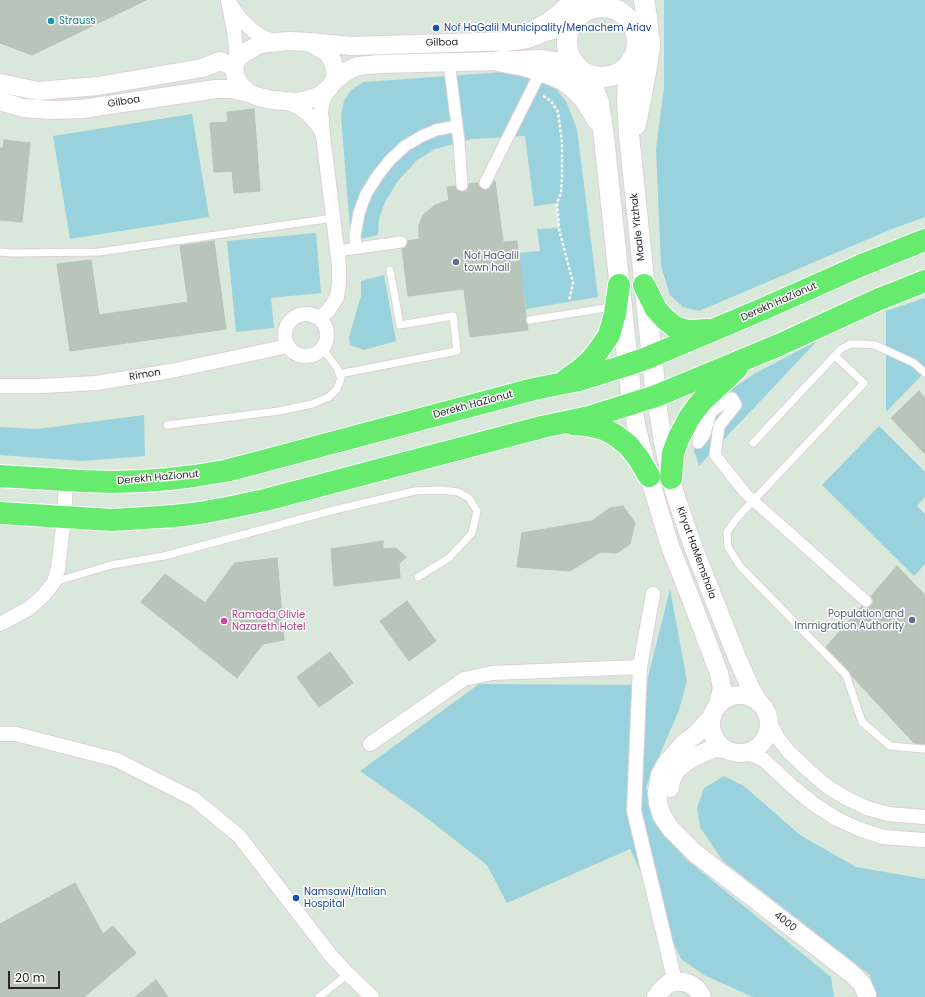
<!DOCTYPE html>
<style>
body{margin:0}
#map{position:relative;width:925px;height:997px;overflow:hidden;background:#d9e8da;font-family:Poppins,sans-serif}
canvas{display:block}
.scale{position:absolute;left:8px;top:971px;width:52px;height:18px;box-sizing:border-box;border:2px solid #272727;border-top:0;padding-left:5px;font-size:12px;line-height:14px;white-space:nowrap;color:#272727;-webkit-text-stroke:3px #fff;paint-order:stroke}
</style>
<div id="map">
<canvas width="925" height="997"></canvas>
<div class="scale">20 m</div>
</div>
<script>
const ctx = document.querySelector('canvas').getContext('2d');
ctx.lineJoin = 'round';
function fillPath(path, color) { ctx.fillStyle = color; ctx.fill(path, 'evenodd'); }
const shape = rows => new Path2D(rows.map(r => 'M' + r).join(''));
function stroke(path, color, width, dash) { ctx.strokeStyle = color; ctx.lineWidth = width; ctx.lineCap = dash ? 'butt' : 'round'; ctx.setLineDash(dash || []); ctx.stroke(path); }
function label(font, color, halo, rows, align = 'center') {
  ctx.font = font + ' Poppins,sans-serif'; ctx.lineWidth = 3; ctx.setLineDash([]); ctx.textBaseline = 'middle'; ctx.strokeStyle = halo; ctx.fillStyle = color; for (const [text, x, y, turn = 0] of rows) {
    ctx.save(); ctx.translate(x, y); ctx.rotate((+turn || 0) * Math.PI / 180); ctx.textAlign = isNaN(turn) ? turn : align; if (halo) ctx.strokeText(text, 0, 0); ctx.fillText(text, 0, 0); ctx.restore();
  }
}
fillPath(shape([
 [664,0,925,0,925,217,892,229,699,311,683,307,670,295,661,266,656,149,664,87],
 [503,72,523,76,553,85,566,101,577,129,598,297,526,309,518,253,540,251,537,229,559,228,557,203,534,206,525,136,472,139,435,149,416,161,398,181,386,200,379,218,378,235,351,241,341,116,344,101,351,90,364,82],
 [192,114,209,217,70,239,53,136],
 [316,233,321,293,271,298,274,328,236,332,227,241],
 [384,275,396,341,364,350,350,345,349,337,361,296,361,281],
 [925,298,925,376,923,374,886,412,886,311],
 [817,341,699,466,694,450,697,425,712,403,754,374],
 [144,415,145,456,82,461,0,455,0,427,37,429],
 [879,426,925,472,925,497,917,506,925,514,925,564,914,576,822,485],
 [670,589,687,681,679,710,646,787,654,822,686,859,831,977,834,997,753,997,704,975,681,959,630,849,507,903,487,865,420,813,360,771,479,684,646,685],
 [724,776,744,786,800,835,856,867,925,879,925,997,875,997,870,975,723,861,700,827,697,808,704,788]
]), '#99d2dc');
const building = shape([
 [0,0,146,0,32,55,0,43,0,0],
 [254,109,260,191,234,193,232,171,214,172,210,123,228,122,227,112,254,109],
 [4,140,30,143,22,222,0,220,0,148,3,148,4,140],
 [494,181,495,181,503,242,517,241,526,317,525,320,527,324,528,330,470,337,464,289,408,296,402,249,405,248,407,245,408,241,419,239,419,226,423,215,435,205,449,200,447,187,455,186,456,189,459,191,463,192,466,191,468,188,469,184,478,183,479,186,482,189,486,190,489,189,494,181],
 [214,241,226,329,70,351,57,264,91,260,99,315,188,302,180,246,214,241],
 [919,391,925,398,925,454,891,418,919,391],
 [623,506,635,523,630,544,617,553,601,552,570,571,517,567,522,533,592,521,610,508,623,506],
 [383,541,383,549,396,548,406,557,399,564,400,578,334,586,331,549,383,541],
 [277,558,284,640,263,644,237,678,141,602,165,574,205,603,235,563,277,558],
 [897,566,925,595,925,744,914,743,851,675,850,672,826,647,862,606,864,608,868,608,873,603,873,599,871,596,897,566],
 [407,601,436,641,409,661,380,621,407,601],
 [330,652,353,683,319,707,297,677,330,652],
 [75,883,103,934,113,926,136,953,84,997,0,997,0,924,75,883],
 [156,980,168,997,135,997,156,980]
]);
fillPath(building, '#b9c4ba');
stroke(building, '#b3c3b5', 1);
const service = shape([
 [0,252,13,253,99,252,333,218],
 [530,320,612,307],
 [835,356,864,383,737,518,727,532,728,547,740,566,846,675,862,722,890,746,925,749],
 [339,374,457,351,453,316,400,325,390,270],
 [167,425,279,411,312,404,329,397,337,389,341,378,337,368,323,349],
 [753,443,841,349,850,344,861,344,875,345,914,363,925,373],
 [54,582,111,565,164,556,334,510,415,491,442,490,458,492,469,498,477,511,472,533,449,558,418,577],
 [319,997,348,974]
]);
const pedestrian = shape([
 [449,62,459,142,462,185],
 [485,183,541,71],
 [356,248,355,235,359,213,366,194,378,175,390,160,405,146,422,136,436,130,457,126],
 [337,251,401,242],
 [705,404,698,443,704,436,711,412,732,398,736,405,719,426,715,455,746,494,866,601]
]);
const minor = shape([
 [228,1,240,18,252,30,263,37,275,42],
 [229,6,234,30,237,59],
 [286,101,299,108,309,115,319,127,323,135],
 '285 335a21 21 0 1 1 42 0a21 21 0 1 1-42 0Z',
 [319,318,328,311,337,297,339,283,339,266,323,135,321,111,323,100,329,88],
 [0,386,42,386,96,383,171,371,288,346],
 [653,594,640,667,634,811,675,982],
 [0,624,28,609,43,596,54,582,58,569,64,517,66,480],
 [768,719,778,738,789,752,809,771,828,787,848,799,867,808,888,814,925,817],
 [0,734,16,734,117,760,194,799,239,836,332,957,348,974,372,997],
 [370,744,464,679,492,673,640,667],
 [743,753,754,755,764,760,794,788,815,805,837,819,859,829,883,837,925,840]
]);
const tertiary = shape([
 [309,42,320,48,328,53,332,60,336,72,334,81,329,88,319,96,307,100,296,102,272,100,259,97,249,93,241,86,236,78,234,67,237,59,244,53,258,45,267,43,289,41,309,42,352,46,514,41,527,39,573,22],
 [334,81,347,71,358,66,380,64,498,61,540,59,562,62,578,67],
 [0,83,38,91,98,86,202,68,220,61,234,67],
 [0,101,23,108,51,110,82,109,216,89,230,89,249,93],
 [656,396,663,442,673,487,679,506,694,549,736,655,749,685,759,703],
 [632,403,637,429,649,476,670,546,689,594,719,673,722,688,720,697,717,707],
 '711 724a29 29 0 1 1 58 0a29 29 0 1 1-58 0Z',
 [712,717,695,735,684,743,666,764,660,775,657,792,658,803,662,816,671,829,695,853,851,973,862,984,867,995,867,997],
 [670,788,671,780,677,769,690,759,714,748,724,749],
 [656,997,662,989,669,983,675,982,684,982,690,984,697,989,702,997]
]);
const secondary = shape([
 '567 42a35 35 0 1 1 70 0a35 35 0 1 1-70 0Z',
 [504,42,528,34,548,23,560,14,574,0],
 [632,59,628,80,627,99,629,135,656,396],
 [498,61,524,66,541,71,563,80,573,88,584,99,593,113,597,120],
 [588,74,599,103,604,137,632,403],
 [636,125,647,67,650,45,647,18,644,0]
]);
const trunk = shape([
 [644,285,656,309,665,319,675,327,688,331,708,330],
 [567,379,580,370,592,359,601,347,609,335,615,314,619,285],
 [573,424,588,425,604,429,615,435,628,445,639,459,649,476],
 [0,476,82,481,112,482,143,481,170,479,194,476,225,471,256,463,534,389,579,380,627,365,647,358,763,309,862,265,925,240],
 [671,478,673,453,679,437,689,418,700,403,737,368],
 [0,513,112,520,145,518,174,516,200,513,232,507,265,500,542,427,589,417,656,396,668,391,779,345,877,300,925,281]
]);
stroke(service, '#dfcfda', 9);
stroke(pedestrian, '#dfcfda', 13);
stroke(minor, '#dfcfda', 16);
stroke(tertiary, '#dfcfda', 20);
stroke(secondary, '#dfcfda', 22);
stroke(trunk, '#fff', 24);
stroke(shape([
 [543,96,551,101,558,112,562,143,562,178,561,193,557,203,559,229,573,283,569,301]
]), '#fff', 2.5, [3, 2]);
stroke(service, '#fff', 7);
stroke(pedestrian, '#fff', 11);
stroke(minor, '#fff', 14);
stroke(tertiary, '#fff', 18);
stroke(secondary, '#fff', 20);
stroke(trunk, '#66eb6f', 22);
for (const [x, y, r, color] of [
 [51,21,4,"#0f9aa8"],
 [436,28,4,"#1a4fb4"],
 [456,262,4,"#5c6f8a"],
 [912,620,4,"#5c6f8a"],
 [224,621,4,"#d1479c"],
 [296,898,4,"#1a4fb4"]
]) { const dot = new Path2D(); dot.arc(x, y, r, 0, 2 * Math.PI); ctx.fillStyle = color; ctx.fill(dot); stroke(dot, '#fff', 1.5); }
label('10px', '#0d838f', '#fff', [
 ["Strauss",59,21]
], 'left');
label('10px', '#164399', '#fff', [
 ["Nof HaGalil Municipality/Menachem Ariav",444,28],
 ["Namsawi/Italian",304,892],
 ["Hospital",304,904]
], 'left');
label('10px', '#272727', '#fff', [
 ["Gilboa",442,43,-1],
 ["Gilboa",124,102,-9],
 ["Maale Yitzhak",638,227,-96],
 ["Derekh HaZionut",779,302,-24],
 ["Rimon",145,375,-9],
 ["Derekh HaZionut",473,405,-15],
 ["Derekh HaZionut",158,478,-5],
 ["Kiryat HaMemshala",696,553,70],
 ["4000",785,922,38]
]);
label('10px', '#4e5e75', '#fff', [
 ["Nof HaGalil",464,256],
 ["town hall",464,268],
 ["Population and",904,614,"right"],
 ["Immigration Authority",904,626,"right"]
], 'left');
label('10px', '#b23c85', '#fff', [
 ["Ramada Olivie",232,615],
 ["Nazareth Hotel",232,627]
], 'left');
</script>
